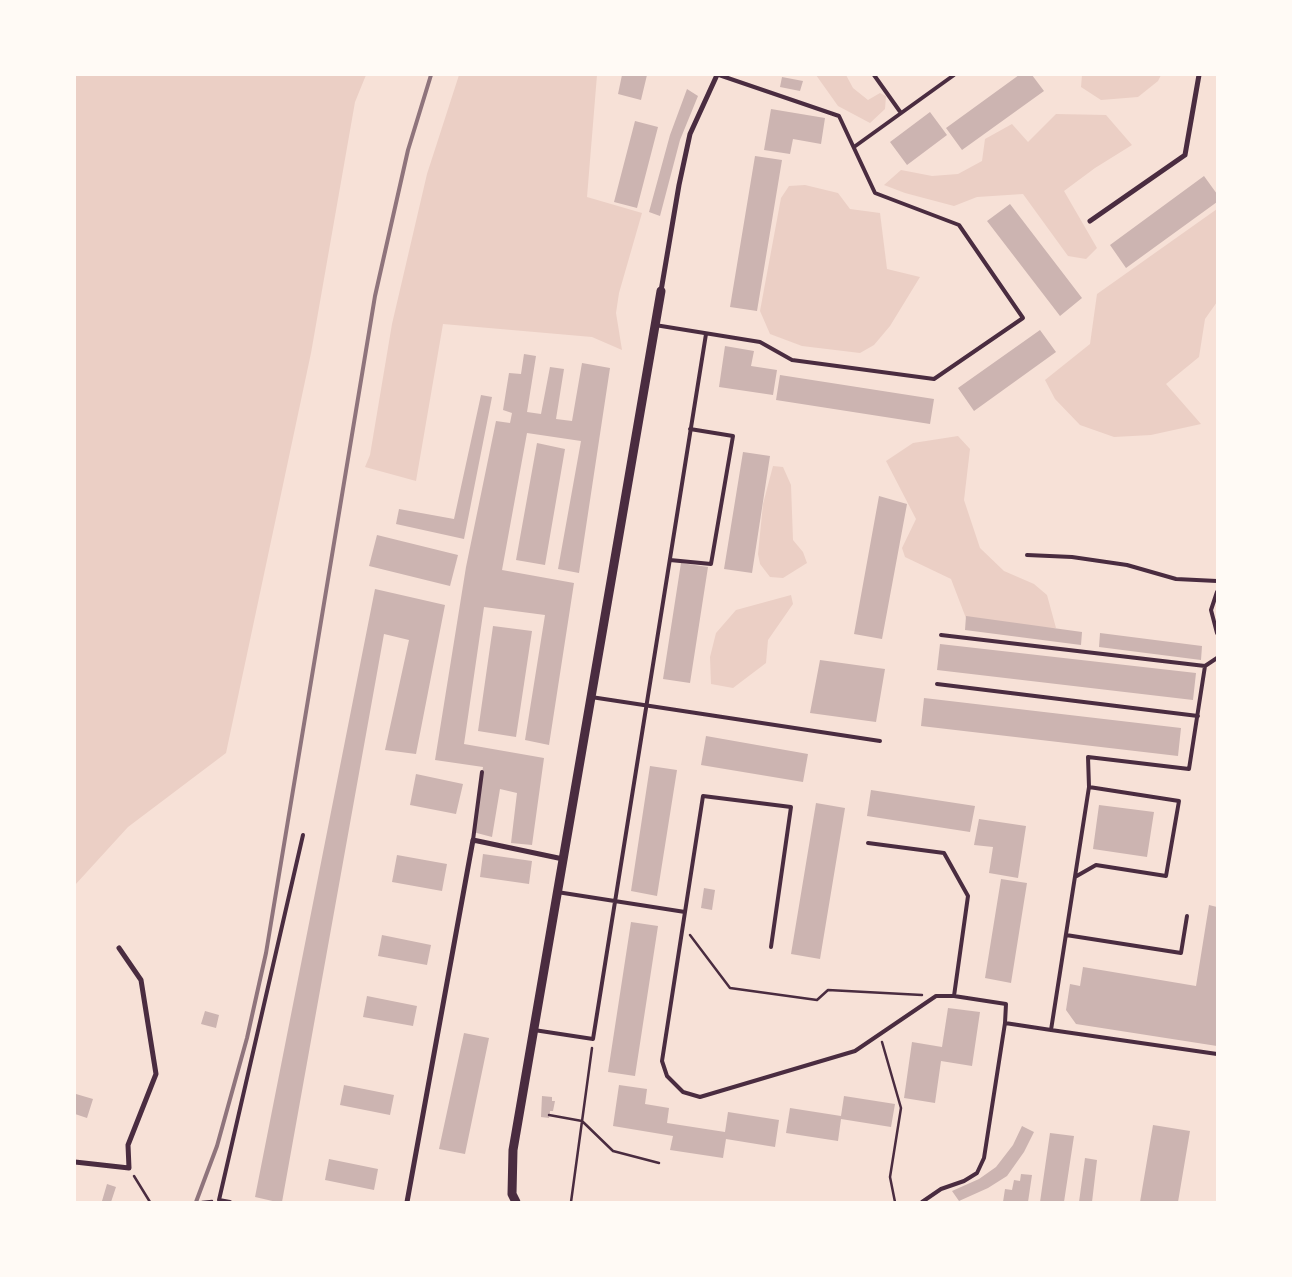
<!DOCTYPE html>
<style>
body{margin:0}
#map{position:relative;width:1292px;height:1277px;overflow:hidden;background:#f7e1d7;font-family:"Fira Sans Condensed",sans-serif}
canvas{display:block}
.frame{position:absolute;inset:0;border:76px solid #fffaf5;pointer-events:none}
</style>
<div id="map">
<canvas width="1292" height="1277"></canvas>
<div class="frame"></div>
</div>
<script>
const ctx = document.querySelector('canvas').getContext('2d');
ctx.lineJoin = 'round';
function fillPath(path, color) { ctx.fillStyle = color; ctx.fill(path, 'evenodd'); }
const shape = rows => new Path2D(rows.map(r => 'M' + r).join(''));
function stroke(path, color, width, dash) { ctx.strokeStyle = color; ctx.lineWidth = width; ctx.lineCap = dash ? 'butt' : 'round'; ctx.setLineDash(dash || []); ctx.stroke(path); }
fillPath(shape([
 [75,75,366,75,355,102,311,353,226,753,128,827,75,885],
 [459,75,597,75,587,197,642,213,619,293,616,313,622,350,592,337,443,324,416,481,365,467,370,455,392,324,427,174],
 [816,75,846,75,853,88,868,100,880,93,886,96,885,109,870,123,838,106],
 [1082,75,1161,75,1158,81,1138,97,1101,100,1081,87],
 [1056,114,1106,115,1132,145,1095,168,1064,191,1097,248,1086,259,1068,256,1023,194,977,197,954,206,905,193,884,185,901,170,932,176,958,174,982,161,985,139,1012,124,1028,142],
 [805,185,838,193,850,209,880,213,887,269,920,277,890,326,874,345,860,353,802,346,770,334,760,311,781,198,789,186],
 [1217,209,1217,302,1205,319,1199,357,1166,384,1201,424,1151,435,1114,437,1080,425,1055,399,1045,380,1090,344,1097,294],
 [958,436,970,449,964,500,980,548,1004,571,1034,584,1047,595,1056,628,969,626,951,579,905,557,902,548,916,519,886,461,913,443],
 [773,466,783,467,791,485,793,540,803,552,807,563,783,578,770,577,760,564,758,554,763,504],
 [791,595,793,604,768,640,766,663,733,688,711,684,710,657,716,633,736,610]
]), '#ebcfc5');
fillPath(shape([
 [622,75,647,75,641,100,618,94],
 [1019,75,1032,75,1044,91,962,150,946,128],
 [782,77,803,81,800,91,780,87],
 [687,89,698,96,680,140,660,216,649,212,670,135],
 [771,109,825,118,821,144,793,139,790,154,764,150],
 [930,112,947,135,907,165,890,142],
 [635,121,658,127,637,208,614,202],
 [755,156,782,160,757,311,730,307],
 [1204,176,1217,194,1217,202,1126,268,1110,245],
 [1010,204,1082,298,1060,316,987,221],
 [1040,330,1056,352,974,411,958,388],
 [725,346,754,351,751,366,777,370,773,395,719,387],
 [524,354,536,356,527,412,541,414,550,367,564,369,556,419,572,421,582,363,610,368,579,573,558,569,581,441,527,433,502,570,574,583,549,745,525,740,545,615,484,607,464,744,544,758,532,845,511,843,517,793,500,789,492,837,473,832,483,767,435,760,466,567,496,421,510,423,512,413,503,410,509,373,521,374],
 [780,375,934,399,930,424,776,400],
 [481,395,492,397,464,539,396,524,399,509,454,519],
 [537,443,565,449,545,565,516,560],
 [743,452,770,456,752,573,724,569],
 [879,496,907,504,882,639,854,634],
 [377,535,458,555,450,586,369,566],
 [681,563,708,567,690,683,663,679],
 [375,589,445,605,416,754,385,750,409,640,384,634,282,1202,277,1202,255,1197],
 [966,616,1082,632,1081,645,965,630],
 [493,626,532,631,516,737,478,731],
 [1100,633,1202,646,1201,660,1099,647],
 [940,644,1196,673,1193,700,937,670],
 [820,660,885,669,876,722,810,713],
 [924,698,1181,728,1178,756,921,726],
 [706,736,808,754,803,782,701,765],
 [650,766,677,770,657,896,631,891],
 [416,774,463,784,456,814,410,805],
 [871,790,975,806,970,832,867,816],
 [816,803,845,808,820,959,791,954],
 [1099,805,1154,812,1147,857,1093,849],
 [979,819,1026,826,1018,878,989,873,993,847,974,845],
 [483,854,532,861,529,884,480,877],
 [397,855,447,864,442,891,392,882],
 [1001,879,1027,883,1011,983,985,978],
 [704,888,715,890,712,910,701,908],
 [1209,905,1217,907,1217,1046,1076,1024,1066,1010,1070,984,1080,986,1083,967,1196,986],
 [631,922,658,926,635,1076,608,1072],
 [382,935,431,945,427,965,378,956],
 [367,996,417,1006,413,1026,363,1017],
 [948,1008,980,1012,972,1066,941,1061,935,1103,904,1098,912,1042,942,1047],
 [205,1011,219,1015,216,1028,201,1024],
 [464,1033,489,1038,465,1154,439,1149],
 [344,1085,394,1095,390,1115,340,1105],
 [619,1085,647,1089,645,1104,669,1108,667,1123,725,1132,728,1112,779,1120,775,1147,726,1139,723,1158,670,1150,673,1136,613,1126],
 [76,1094,93,1099,87,1118,75,1114],
 [542,1096,552,1097,552,1101,555,1101,553,1111,550,1111,549,1118,541,1117],
 [844,1096,895,1104,891,1127,841,1119,838,1141,786,1133,790,1108,841,1116],
 [1153,1125,1190,1131,1178,1202,1140,1202],
 [1022,1126,1034,1132,1024,1152,1007,1176,988,1188,959,1201,952,1191,979,1179,996,1167,1013,1145],
 [1050,1133,1074,1136,1064,1202,1040,1202],
 [1085,1158,1097,1160,1092,1202,1079,1202],
 [329,1159,378,1169,374,1190,325,1180],
 [1021,1174,1032,1175,1028,1202,1003,1202,1005,1189,1012,1190,1014,1180,1020,1181],
 [107,1184,116,1187,111,1202,102,1201]
]), '#ccb4b1');
stroke(shape([
 [690,935,730,988,817,1000,828,990,922,995],
 [882,1042,901,1108,890,1177,895,1202],
 [549,1115,582,1121,613,1151,659,1163],
 [134,1176,150,1202],
 [202,1202,212,1201],
 [571,1202,592,1048]
]), '#4a2c40', 2.5);
stroke(shape([
 [874,75,901,113],
 [854,147,954,75],
 [655,325,760,342,792,360,934,379,1023,318,959,225,875,193,839,116,719,75],
 [1027,555,1072,557,1127,565,1176,579,1217,581],
 [670,560,711,564,733,436,690,429],
 [1217,592,1211,610,1217,633],
 [941,635,1205,666,1217,658],
 [937,684,1198,716],
 [591,697,880,741],
 [473,840,482,772],
 [1075,877,1096,865,1166,876,1179,801,1089,787],
 [557,892,685,912,662,1061,667,1076,683,1092,700,1097,855,1051,936,996,954,996,968,896,944,853,868,843],
 [685,912,703,796,791,807,771,947],
 [1066,935,1181,953,1187,916],
 [954,996,1006,1004,1005,1023],
 [534,1030,593,1039,706,334],
 [1051,1030,1217,1054],
 [230,1202,219,1200,303,835],
 [922,1202,941,1189,964,1181,977,1173,984,1158,1005,1023,1051,1030,1089,787,1088,757,1189,769,1205,666]
]), '#4a2c40', 4);
stroke(shape([
 [1090,221,1185,155,1199,75],
 [661,291,679,185,690,134,717,75],
 [75,1162,129,1168,128,1145,156,1074,141,980,119,948],
 [407,1202,473,840,563,859]
]), '#4a2c40', 5);
stroke(shape([
 [516,1202,512,1194,513,1150,661,291]
]), '#4a2c40', 9);
stroke(shape([
 [196,1202,217,1146,247,1038,266,953,375,296,408,150,431,75]
]), '#8f747c', 4);
</script>
